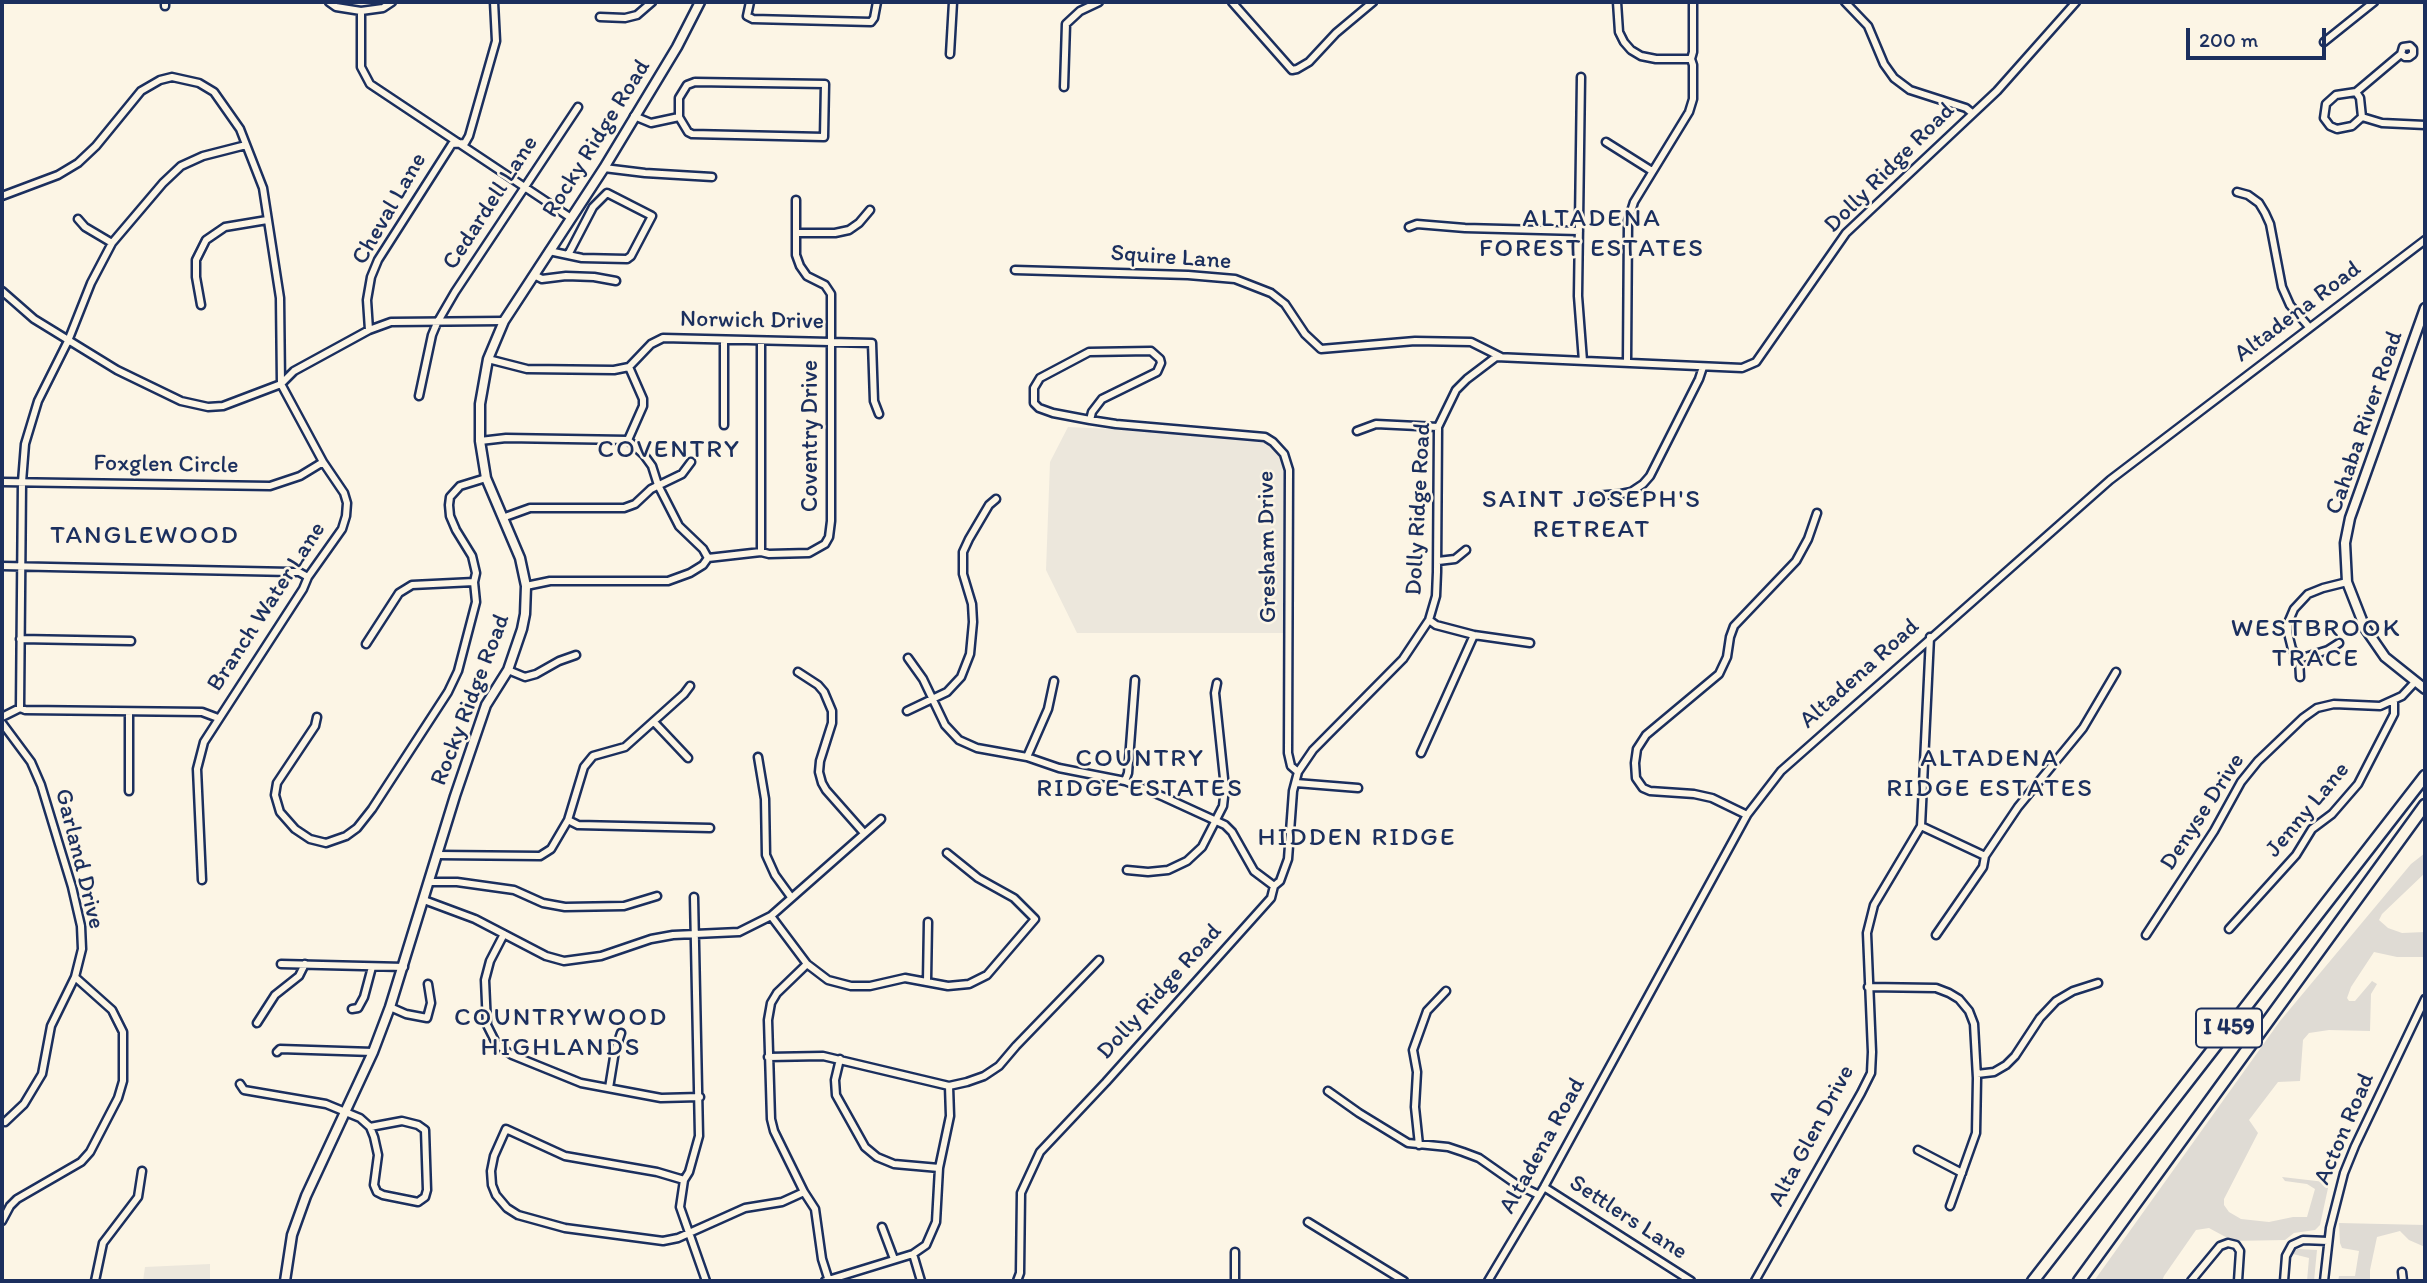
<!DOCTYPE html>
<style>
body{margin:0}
#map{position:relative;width:2427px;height:1283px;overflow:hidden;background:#fcf5e5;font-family:Itim,sans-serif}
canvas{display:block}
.frame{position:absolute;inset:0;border:4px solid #1b2f5e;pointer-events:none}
.scale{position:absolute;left:2186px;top:28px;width:140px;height:32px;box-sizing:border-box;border:4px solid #1b2f5e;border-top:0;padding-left:9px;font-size:21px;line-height:24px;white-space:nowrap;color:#1b2f5e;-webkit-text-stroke:5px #fcf5e5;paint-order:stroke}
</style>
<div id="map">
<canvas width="2427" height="1283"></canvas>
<div class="frame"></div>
<div class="scale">200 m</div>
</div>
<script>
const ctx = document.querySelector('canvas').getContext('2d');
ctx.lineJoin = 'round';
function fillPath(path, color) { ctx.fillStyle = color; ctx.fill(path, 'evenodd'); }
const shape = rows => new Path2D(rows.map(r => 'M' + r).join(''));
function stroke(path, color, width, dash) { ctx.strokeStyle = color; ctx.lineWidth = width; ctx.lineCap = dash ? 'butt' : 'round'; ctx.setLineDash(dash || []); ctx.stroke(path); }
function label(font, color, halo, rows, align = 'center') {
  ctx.font = font + ' Itim,sans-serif'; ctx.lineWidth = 5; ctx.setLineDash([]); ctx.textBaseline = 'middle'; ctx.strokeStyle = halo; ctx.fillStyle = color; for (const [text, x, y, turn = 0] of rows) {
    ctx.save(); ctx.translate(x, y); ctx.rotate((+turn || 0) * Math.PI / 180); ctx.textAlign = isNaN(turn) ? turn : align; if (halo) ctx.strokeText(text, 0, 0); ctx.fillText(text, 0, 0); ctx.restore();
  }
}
fillPath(shape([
 [1068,427,1176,432,1263,441,1277,450,1285,466,1284,633,1077,633,1046,570,1050,462],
 [210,1264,210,1281,143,1281,145,1267]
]), '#ece7dc');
fillPath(shape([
 [2425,853,2425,873,2382,914,2379,920,2388,928,2402,933,2425,932,2425,957,2397,957,2374,952,2351,987,2347,998,2349,1001,2355,1001,2372,981,2377,984,2371,994,2370,1031,2329,1030,2309,1033,2303,1040,2300,1081,2278,1082,2249,1120,2258,1133,2224,1199,2224,1205,2229,1212,2241,1219,2269,1222,2293,1217,2307,1217,2315,1189,2307,1184,2285,1181,2282,1177,2325,1182,2328,1188,2320,1225,2315,1230,2294,1233,2285,1240,2233,1241,2209,1228,2196,1230,2164,1276,2162,1281,2094,1281,2280,1021,2411,864],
 [2339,1223,2425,1225,2425,1247,2409,1240,2400,1231,2377,1237,2370,1270,2370,1281,2338,1281,2339,1276,2355,1276,2359,1251,2342,1248,2340,1243],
 [2298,1249,2317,1250,2314,1281,2307,1281,2309,1258,2293,1254,2294,1250]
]), '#dfdbd4');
const minor = shape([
 [165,2,165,6],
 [329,2,336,7,361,11,383,8,392,2],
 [750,2,747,16,753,19,871,22,874,18,877,2],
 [1232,2,1292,70,1297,69,1309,62,1336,33,1373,2],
 [1617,2,1619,32,1624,42,1631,50,1641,56,1656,59,1691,59],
 [1845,2,1868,26,1884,64,1894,78,1910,90,1966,108,1972,113],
 [361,11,361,67,370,84,571,218],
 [600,17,625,18,637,15,652,2],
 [2324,42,2374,2],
 [950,54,953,2],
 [2401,54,2405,57,2409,57,2413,54,2413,49,2410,46,2403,47,2401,54,2356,92,2336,95,2326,104,2324,118,2330,126,2337,129,2352,126,2362,117,2382,123,2425,125],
 [1581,77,1578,296,1583,361],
 [695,82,825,84,824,137,692,134,688,132,679,117,679,98,687,85,695,82],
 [1064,87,1066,24,1080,11,1099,2],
 [2356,92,2360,98,2362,117],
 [634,116,651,123,679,117],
 [1606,142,1652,171],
 [604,168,645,173,712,177],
 [2237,192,2248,195,2259,203,2265,213,2270,224,2282,287,2290,305,2309,327],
 [2,196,58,175,78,163,96,146,141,91,160,80,172,77,199,83,214,92,240,129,263,188,280,298,281,384,323,462,344,493,347,503,346,516,342,529,308,577,303,589,204,742,197,769,202,880],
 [78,219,85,227,112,243],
 [1409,227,1417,224,1465,228,1579,231],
 [797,233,835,233,849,230,859,223,870,210],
 [549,251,582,258,627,259,631,256,652,216,607,193,593,207,568,255],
 [1015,270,1188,275,1235,279,1271,293,1285,304,1305,334,1321,349,1415,341,1471,342,1501,357],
 [534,275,542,279,566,276,594,277,616,281],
 [2,291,34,319,117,370,181,401,208,407,223,406,281,384,294,371,369,330,391,322,504,321],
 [201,305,196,277,196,260,206,240,225,227,267,220],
 [369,330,367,300,371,277,378,260,452,144,465,143,469,136,496,41,494,2],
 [761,341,761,552],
 [488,359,527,369,614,370,629,367,651,344,663,338,872,343,874,401,879,414],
 [1627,363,1628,221,1634,202,1689,112,1693,99,1693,65,1691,59,1693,52,1693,2],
 [419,396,432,335,437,323,455,292,578,107],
 [1090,420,1092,412,1102,399,1157,372,1161,363,1160,359,1151,351,1089,352,1040,378,1034,388,1034,403,1039,408,1053,413,1090,420,1116,424,1265,437,1273,442,1284,454,1289,470,1288,753,1291,766,1298,772],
 [724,425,724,340],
 [1357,431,1376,424,1438,427],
 [628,440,644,455,652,466,658,485,679,526,703,549,708,558],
 [628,440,643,406,643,399,629,367],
 [480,441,506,438,628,440],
 [2,482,270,486,300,476,323,462],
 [1593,496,1621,494,1631,492,1643,484,1650,476,1699,379,1703,367],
 [505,517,530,508,624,508,635,504,651,489,682,474,691,462],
 [1438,561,1455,559,1466,550],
 [2,566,291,572,299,572,308,577],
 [526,586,550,581,668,581,690,573,703,565,708,558,761,552,769,554,809,553,825,544,829,537,831,521,831,294,825,285,807,276,800,266,796,255,796,200],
 [1429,620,1436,625,1474,635,1530,643],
 [20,639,131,641],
 [366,644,399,593,412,585,474,582],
 [908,658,923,679,945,725,959,740,977,748,1027,757,1059,768,1125,781,1164,797,1225,825,1232,832,1254,871,1274,886],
 [2299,659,2328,650,2339,643],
 [508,670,525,677,536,674,559,661,576,655],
 [798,672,818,685,824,692,832,711,832,723,820,761,819,772,822,783,826,790,864,833],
 [2300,677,2299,659,2292,649,2288,633,2288,623,2294,609,2308,594,2323,588,2347,582],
 [20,708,22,482,25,444,38,401,68,341,91,283,112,243,163,183,181,166,203,156,246,145],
 [907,711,947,692,961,677,970,654,973,622,972,604,963,574,963,552,969,539,989,505,996,499],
 [129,712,129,791],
 [2,717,20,708,25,710,202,712,218,718],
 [317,717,315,726,277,783,275,795,280,812,295,829,310,839,326,843,346,836,357,828,372,809,448,692,458,671,476,602,474,582,476,573,472,556,456,530,450,516,449,505,450,497,460,486,486,478],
 [654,722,688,758],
 [2,723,31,762,41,785,72,887,81,926,82,949,75,977,51,1026,42,1074,24,1104,5,1122],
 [1421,753,1474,635],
 [758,757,765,799,766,855,775,875,791,897],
 [1027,757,1048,709,1054,681],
 [1125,781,1128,773,1135,680],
 [1296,783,1358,788],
 [1747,815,1712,798,1694,794,1650,791,1643,788,1636,778,1635,763,1637,749,1646,735,1719,674,1727,657,1730,637,1734,626,1796,561,1808,539,1817,513],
 [568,820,578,825,710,828],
 [1921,826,1985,856],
 [438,855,540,856,551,849,568,820,584,767,593,756,625,747,684,694,690,686],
 [1127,870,1148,872,1168,870,1187,861,1202,847,1223,806,1225,788,1215,693,1217,683],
 [430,882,457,882,514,890,543,903,565,907,624,906,657,896],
 [694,897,699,1136,689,1172,684,1180,680,1207,706,1281],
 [424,900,475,919,546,956,564,961,601,956,651,939,673,935,739,932,771,916,881,819],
 [771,916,807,964,828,980,851,986,870,986,905,978,948,986,969,984,987,975,1035,919,1014,898,978,878,947,853],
 [2229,929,2296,855,2312,829,2332,814,2358,784,2394,714,2394,702],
 [504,934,490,961,485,980,487,1025,495,1041,503,1049,512,1055,581,1083,661,1098,700,1097],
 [1936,935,1983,867,1985,856,2018,807,2083,728,2116,672],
 [2146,935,2214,831,2241,782,2258,761,2303,718,2317,708,2334,704,2380,706,2402,696,2415,682],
 [281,964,404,967],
 [807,964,777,993,771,1003,768,1020,771,1119,774,1131,804,1192,815,1209,822,1259,829,1281],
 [927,981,928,922],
 [1868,987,1936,988,1949,993,1959,999,1969,1011,1974,1024,1977,1078,1976,1133,1950,1206],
 [390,1007,406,1014,427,1018,431,1003,428,984],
 [352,1009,358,1008,364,997,372,967],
 [257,1023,275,995,299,976,305,964],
 [277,1052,280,1049,373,1052],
 [768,1057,823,1056,949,1086,967,1082,984,1076,999,1066,1016,1046,1099,960],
 [840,1059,835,1080,836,1095,865,1147,877,1157,894,1164,939,1168],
 [1977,1074,1994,1072,2006,1065,2015,1056,2040,1018,2056,1001,2073,991,2098,983],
 [240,1084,244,1090,326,1104,360,1118,370,1127,402,1121,418,1125,425,1130,427,1190,425,1197,418,1202,383,1195,377,1192,374,1185,378,1155,374,1137,370,1127],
 [609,1088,615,1051,621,1033],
 [1328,1091,1359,1113,1408,1143,1448,1147,1463,1152,1479,1158,1516,1184,1539,1195],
 [1419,1145,1415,1107,1417,1072,1413,1050,1427,1011,1446,991],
 [1918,1150,1962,1173],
 [684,1180,657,1172,565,1156,506,1129,494,1156,491,1171,492,1185,496,1195,507,1208,518,1215,565,1228,663,1241,678,1238,745,1208,782,1202,804,1192],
 [1544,1187,1691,1281],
 [2,1221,10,1206,17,1199,81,1162,90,1152,118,1098,123,1081,123,1032,112,1010,75,977],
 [1308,1222,1404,1281],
 [882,1227,894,1259],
 [1235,1252,1235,1281],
 [913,1254,921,1281],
 [2402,1272,2403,1281],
 [95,1281,103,1243,138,1197,142,1171],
 [825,1281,913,1254,926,1245,936,1222,939,1168,950,1116,949,1086],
 [1017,1281,1020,1273,1021,1193,1040,1152,1106,1082,1271,898,1274,886,1280,881,1288,859,1293,791,1298,772,1313,750,1403,659,1429,620,1436,596,1437,572,1438,427,1456,390,1467,379,1496,357,1742,368,1756,362,1846,233,1997,91,2076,2],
 [1488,1281,1544,1187,1747,815,1781,771,2110,480,2425,240],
 [1755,1281,1861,1093,1871,1073,1872,1052,1867,933,1874,905,1921,826,1930,637],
 [2191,1281,2220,1246,2228,1243,2236,1245,2240,1251,2238,1281],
 [2284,1281,2286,1256,2292,1245,2303,1240,2328,1241],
 [2324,1281,2330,1228,2344,1173,2355,1146,2425,999]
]);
const major = shape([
 [2425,308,2350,518,2345,543,2347,582,2365,628,2385,657,2425,689],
 [285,1281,292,1235,306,1196,373,1052,390,1007,455,796,486,705,508,670,522,629,525,614,526,586,520,558,486,478,480,441,480,404,488,359,504,321,604,168,677,47,700,2]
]);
const highway = shape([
 [2033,1281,2425,776],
 [2079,1281,2425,805]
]);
stroke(minor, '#1b2f5e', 11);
stroke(major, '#1b2f5e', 13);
stroke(highway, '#1b2f5e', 15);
stroke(minor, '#fcf5e5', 6);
stroke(major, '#fcf5e5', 8);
stroke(highway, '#fcf5e5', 10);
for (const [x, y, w] of [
 [2229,1028,66]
]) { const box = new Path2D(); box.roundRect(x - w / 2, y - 19.5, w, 39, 5); ctx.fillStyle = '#fcf5e5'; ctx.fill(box); stroke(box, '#1b2f5e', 2); }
label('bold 23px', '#1b2f5e', null, [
 ["I 459",2229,1028]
]);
label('24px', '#1b2f5e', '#fcf5e5', [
 ["Rocky Ridge Road",597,139,-58],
 ["Dolly Ridge Road",1890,168,-45],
 ["Cedardell Lane",491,203,-57],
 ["Cheval Lane",390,209,-60],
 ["Squire Lane",1171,258,4],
 ["Altadena Road",2298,312,-37],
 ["Norwich Drive",752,321,1],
 ["Cahaba River Road",2365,423,-71],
 ["Coventry Drive",811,436,-90],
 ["Foxglen Circle",166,465,1],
 ["Dolly Ridge Road",1419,509,-87],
 ["Gresham Drive",1268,547,-91],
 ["Branch Water Lane",267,607,-57],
 ["Altadena Road",1860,674,-42],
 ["Rocky Ridge Road",471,700,-69],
 ["Jenny Lane",2308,810,-50],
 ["Denyse Drive",2203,812,-57],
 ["Garland Drive",79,859,76],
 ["Dolly Ridge Road",1160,992,-48],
 ["Acton Road",2345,1129,-67],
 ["Alta Glen Drive",1812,1136,-62],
 ["Altadena Road",1543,1146,-61],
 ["Settlers Lane",1628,1218,33]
]);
ctx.letterSpacing = '2px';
label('26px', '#1b2f5e', '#fcf5e5', [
 ["ALTADENA",1592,219],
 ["FOREST ESTATES",1592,249],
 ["COVENTRY",669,450],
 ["SAINT JOSEPH'S",1592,500],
 ["RETREAT",1592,530],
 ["TANGLEWOOD",145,536],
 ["WESTBROOK",2316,629],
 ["TRACE",2316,659],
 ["COUNTRY",1140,759],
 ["RIDGE ESTATES",1140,789],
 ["ALTADENA",1990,759],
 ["RIDGE ESTATES",1990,789],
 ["HIDDEN RIDGE",1357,838],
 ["COUNTRYWOOD",561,1018],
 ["HIGHLANDS",561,1048]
]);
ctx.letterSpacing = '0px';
</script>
